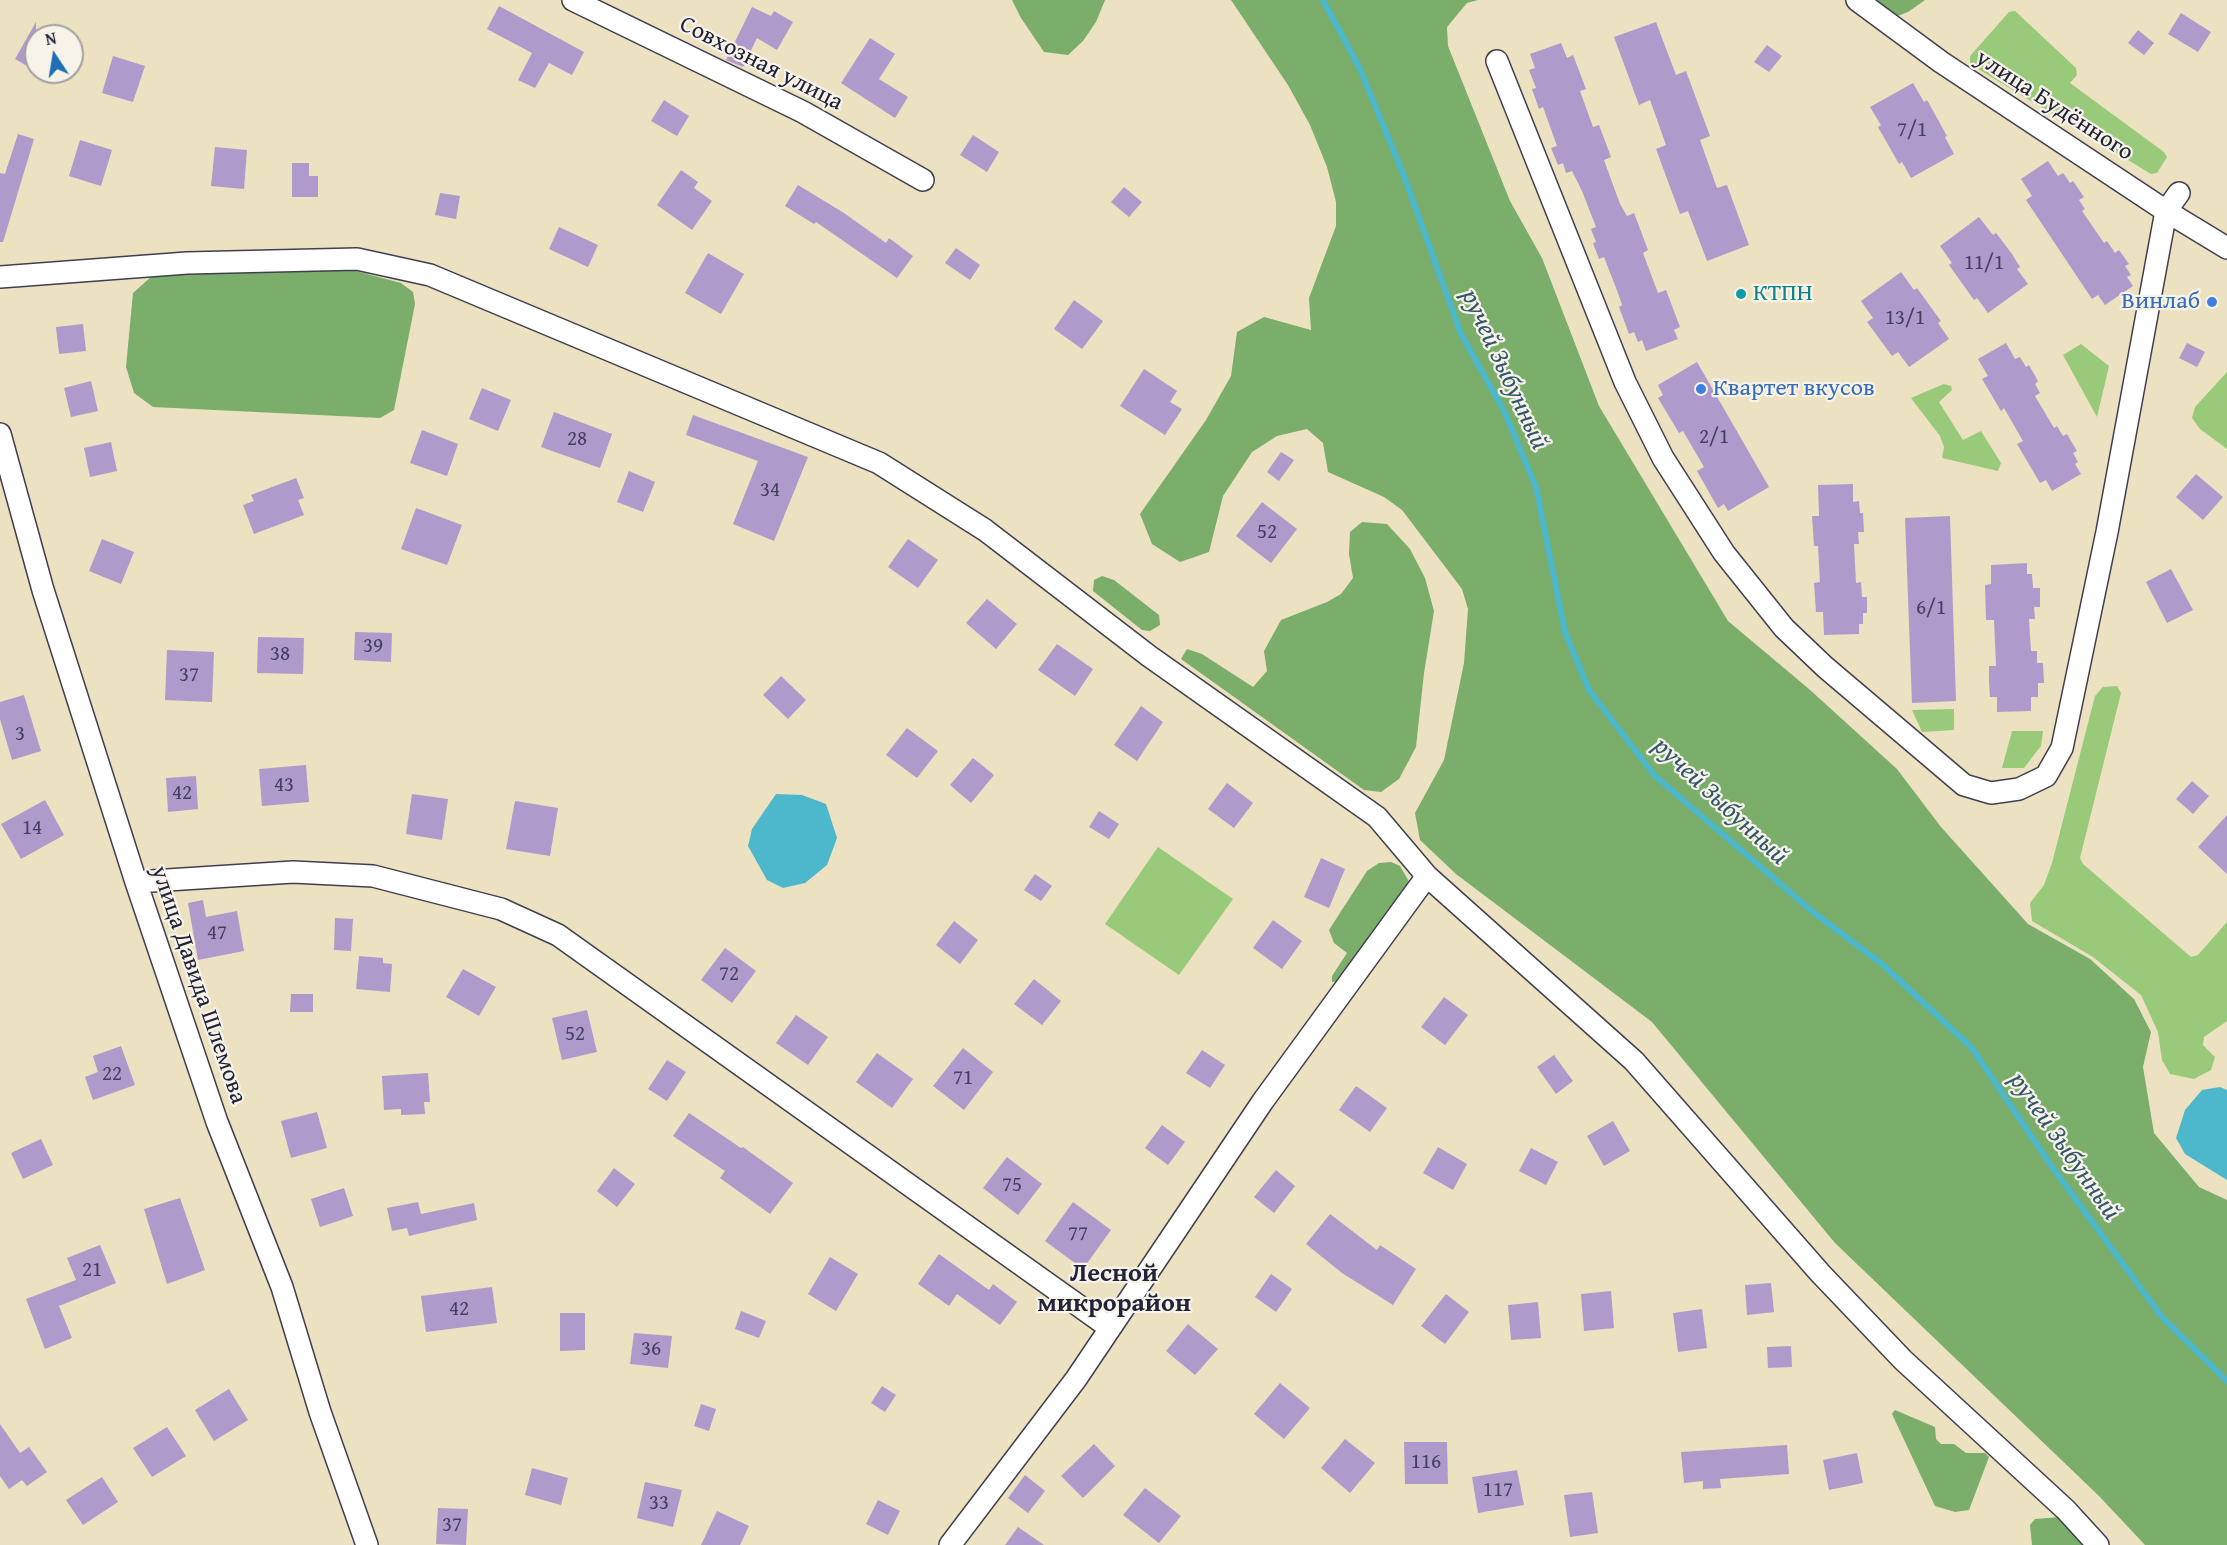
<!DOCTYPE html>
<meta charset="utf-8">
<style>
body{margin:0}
#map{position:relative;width:2227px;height:1545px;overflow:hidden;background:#ece1c0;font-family:"Gentium Book Plus",serif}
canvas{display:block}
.north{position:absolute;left:24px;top:24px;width:60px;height:60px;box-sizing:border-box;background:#f7f3e8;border:2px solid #a29fa3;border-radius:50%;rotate:348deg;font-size:16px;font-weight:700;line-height:24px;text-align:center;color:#22223b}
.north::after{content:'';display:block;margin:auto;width:21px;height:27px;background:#1f6fb2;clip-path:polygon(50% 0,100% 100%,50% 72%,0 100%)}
</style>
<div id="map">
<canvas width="2227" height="1545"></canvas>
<div class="north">N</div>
</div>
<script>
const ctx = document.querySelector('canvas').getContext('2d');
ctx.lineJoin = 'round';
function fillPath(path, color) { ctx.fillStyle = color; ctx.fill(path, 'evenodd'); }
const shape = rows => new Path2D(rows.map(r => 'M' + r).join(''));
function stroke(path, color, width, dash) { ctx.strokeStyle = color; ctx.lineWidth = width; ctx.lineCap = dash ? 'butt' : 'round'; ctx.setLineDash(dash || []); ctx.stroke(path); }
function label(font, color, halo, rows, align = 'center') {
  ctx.font = font + ' "Gentium Book Plus",serif'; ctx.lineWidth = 4.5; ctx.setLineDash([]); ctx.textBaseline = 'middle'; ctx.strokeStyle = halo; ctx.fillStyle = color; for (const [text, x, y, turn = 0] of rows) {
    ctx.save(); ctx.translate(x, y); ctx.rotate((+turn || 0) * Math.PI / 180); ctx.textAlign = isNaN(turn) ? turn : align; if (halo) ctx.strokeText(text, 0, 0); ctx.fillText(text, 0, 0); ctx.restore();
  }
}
fillPath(shape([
 [2015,11,2076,68,2077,75,2070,83,2164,152,2167,157,2157,173,2151,174,1970,64,1970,56,2009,12],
 [2081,344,2109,366,2097,417,2063,355],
 [2227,372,2227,449,2200,429,2192,418,2195,407],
 [1944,384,1951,386,1952,390,1939,402,1963,440,1981,431,2001,463,1998,471,1942,458,1944,447,1940,436,1911,398],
 [2117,686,2121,693,2080,858,2083,864,2191,957,2198,955,2227,922,2227,1021,2204,1037,2203,1045,2215,1057,2211,1070,2194,1079,2170,1074,2162,1060,2158,1032,2141,995,2093,957,2032,921,2030,903,2044,885,2052,863,2095,696,2103,687],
 [1954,709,1954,730,1922,732,1912,710],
 [2012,731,2043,731,2041,746,2024,768,2002,768],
 [1158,847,1233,899,1179,975,1105,924]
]), '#99ca7a');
fillPath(shape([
 [1012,0,1105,0,1096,22,1083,41,1068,55,1044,52,1021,18],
 [1231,0,1478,0,1467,3,1447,27,1448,46,1510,201,1542,258,1599,406,1728,621,1809,689,1897,769,1941,827,2028,924,2090,959,2134,999,2151,1032,2143,1067,2154,1133,2199,1187,2227,1200,2227,1545,2145,1545,2099,1496,1835,1243,1652,1022,1456,874,1420,840,1415,813,1444,760,1464,663,1468,609,1462,589,1402,510,1384,497,1328,472,1323,443,1307,429,1277,436,1252,452,1223,496,1209,552,1180,562,1152,544,1140,514,1206,420,1231,376,1237,332,1264,317,1311,330,1309,298,1336,226,1336,202,1327,167,1310,125,1288,85],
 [1875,0,1925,0,1908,12,1895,17],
 [292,270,356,271,401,283,413,292,415,304,394,410,380,418,153,407,134,393,126,367,133,293,152,276],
 [1362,522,1387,524,1410,549,1425,578,1434,611,1424,673,1416,747,1399,779,1381,792,1364,790,1181,659,1187,649,1202,654,1253,687,1267,671,1264,651,1281,620,1327,602,1341,594,1353,578,1349,554,1350,532],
 [1102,576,1114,580,1159,615,1160,625,1150,631,1142,630,1093,591,1094,580],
 [1391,862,1400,866,1411,885,1343,981,1332,982,1332,976,1347,953,1334,943,1329,930,1367,871,1379,863],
 [1895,1410,1935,1427,1936,1439,1941,1444,1954,1444,1966,1453,1985,1453,1989,1457,1969,1510,1955,1512,1935,1506,1892,1414],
 [2060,1517,2090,1545,2032,1545,2030,1525,2035,1519]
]), '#7aae6a');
fillPath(shape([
 [776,794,802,795,826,804,837,838,827,865,805,883,783,888,767,880,748,846,752,829],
 [2220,1087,2227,1090,2227,1180,2185,1154,2176,1138,2185,1110,2202,1090]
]), '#4db7cb');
stroke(shape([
 [1323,0,1360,69,1404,176,1461,334,1504,411,1536,487,1565,632,1589,690,1654,775,1813,912,1882,964,1972,1048,2052,1167,2162,1317,2227,1381]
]), '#4db7cb', 6);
fillPath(shape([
 [499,6,584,52,572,75,549,63,535,88,518,80,532,53,487,29],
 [752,7,771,16,774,11,793,22,777,50,757,38,743,67,726,60],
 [2181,13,2211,32,2198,52,2168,34],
 [36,22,36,71,15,59],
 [1656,22,1676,75,1686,71,1710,136,1700,140,1717,188,1727,185,1749,245,1707,261,1688,211,1680,214,1656,149,1666,145,1650,100,1639,105,1614,37],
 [2138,30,2154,43,2144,55,2128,43],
 [870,38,895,54,879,79,908,97,895,118,841,83],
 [1561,43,1567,58,1573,55,1586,89,1580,91,1593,127,1599,125,1611,157,1604,160,1620,204,1627,216,1634,213,1648,250,1643,253,1658,293,1666,290,1680,327,1674,330,1678,339,1646,351,1642,340,1638,342,1634,332,1629,334,1619,307,1622,305,1618,293,1604,257,1599,259,1593,243,1596,242,1591,229,1596,227,1582,191,1572,171,1566,173,1563,163,1558,165,1551,148,1557,146,1543,107,1539,109,1532,89,1536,88,1529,70,1535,68,1530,54],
 [1767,45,1782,56,1769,72,1754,62],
 [113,56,145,66,133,102,102,93],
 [1913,83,1924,102,1927,100,1947,136,1945,137,1954,154,1911,178,1902,162,1899,164,1878,127,1881,125,1870,107],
 [664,100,689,116,677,136,651,121],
 [18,134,34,139,3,242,0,242,0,173,5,174],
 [973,135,999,152,987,172,960,155],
 [80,140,112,150,101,186,69,176],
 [215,147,247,150,244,189,211,186],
 [2048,161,2058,176,2063,173,2070,183,2073,181,2084,197,2079,200,2085,209,2082,211,2104,243,2107,241,2115,253,2119,250,2129,264,2125,266,2131,275,2127,277,2133,286,2105,305,2098,295,2092,299,2026,200,2032,196,2021,179],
 [292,163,309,163,309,176,318,176,318,197,292,197],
 [681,170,698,182,694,188,712,201,692,230,657,205],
 [798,185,844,213,886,243,889,238,913,256,897,278,816,222,814,224,785,206],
 [1124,187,1142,202,1129,217,1111,202],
 [440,193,460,196,456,219,435,215],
 [1979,217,1993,235,1996,233,2012,254,2020,267,2017,269,2028,284,1988,313,1977,298,1974,300,1949,265,1952,263,1940,246],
 [559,227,598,245,588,267,549,249],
 [956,248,980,265,970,280,945,263],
 [708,253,744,274,721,314,685,293],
 [1901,272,1914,290,1917,288,1941,321,1938,323,1949,339,1909,367,1898,352,1892,356,1867,322,1873,318,1861,301],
 [1074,300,1103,321,1082,349,1054,329],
 [83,324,86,351,59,354,56,327],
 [2006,343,2015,359,2020,357,2026,367,2029,365,2038,381,2035,384,2040,393,2035,396,2054,428,2057,426,2063,436,2067,434,2077,451,2073,453,2078,462,2075,464,2081,474,2052,491,2046,480,2040,483,2017,444,2023,441,2004,408,2001,411,1982,379,1988,376,1978,359],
 [2187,343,2205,352,2197,367,2179,358],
 [1697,362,1769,487,1728,511,1724,504,1718,508,1697,471,1704,467,1683,431,1679,433,1658,398,1663,395,1658,385],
 [1144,369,1177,391,1170,402,1182,409,1165,435,1120,406],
 [91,381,98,411,71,417,64,388],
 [482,388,511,400,498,431,469,419],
 [554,412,612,434,600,468,541,447],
 [693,415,808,457,774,541,733,524,758,461,686,435],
 [422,430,458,444,447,476,410,463],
 [111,442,117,471,90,477,84,448],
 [1281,452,1294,460,1279,481,1267,472],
 [629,471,655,482,643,512,617,502],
 [2196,474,2223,497,2203,520,2176,497],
 [296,478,304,498,298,500,304,515,254,534,243,505,254,501,251,495],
 [1853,484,1853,502,1859,501,1860,513,1863,513,1864,532,1858,532,1859,544,1854,544,1856,583,1861,582,1862,597,1867,597,1867,613,1863,613,1863,624,1859,624,1859,634,1824,635,1823,612,1816,612,1814,583,1820,582,1818,546,1814,546,1812,516,1819,516,1818,485],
 [1262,502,1297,529,1271,563,1236,536],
 [416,508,462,525,447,565,401,549],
 [1950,516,1956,701,1912,703,1905,518],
 [102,539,134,552,121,584,89,571],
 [908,539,938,560,918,588,888,567],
 [2027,563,2027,574,2032,574,2033,588,2040,588,2040,607,2034,607,2035,619,2029,619,2031,651,2037,651,2037,663,2043,663,2044,683,2038,683,2038,697,2031,697,2031,711,1997,712,1997,697,1990,697,1989,681,1989,666,1996,666,1994,620,1986,620,1985,585,1991,584,1991,565],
 [2171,569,2193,610,2167,623,2146,582],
 [987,599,1017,624,996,649,966,623],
 [355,632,392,633,391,662,354,660],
 [258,637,304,638,303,674,257,673],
 [1057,644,1093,669,1075,696,1038,670],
 [167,650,214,652,212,702,165,700],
 [781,676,806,700,788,719,763,695],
 [24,695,41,751,12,760,0,719,0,702],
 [1141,706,1163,722,1137,761,1114,745],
 [907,728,938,751,917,778,886,755],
 [973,758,994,775,971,803,950,785],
 [306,765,309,802,262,806,259,769],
 [196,776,198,809,168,812,166,778],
 [2192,781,2209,796,2193,814,2176,799],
 [1227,783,1253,803,1234,828,1208,809],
 [412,794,448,799,442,840,406,834],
 [45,800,64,835,21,859,1,824],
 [515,801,558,808,550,856,506,849],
 [1099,811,1119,824,1109,839,1089,827],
 [2227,815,2227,874,2198,847],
 [1321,858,1345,869,1329,908,1304,897],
 [1035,874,1052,886,1041,901,1024,890],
 [203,900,206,917,237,911,244,951,198,960,188,903],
 [335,918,353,919,351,951,334,950],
 [1273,920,1302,941,1282,969,1253,948],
 [954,921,978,940,960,964,936,945],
 [725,948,756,971,732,1003,701,980],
 [359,956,383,958,383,963,392,964,390,992,356,989],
 [463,969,496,987,479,1016,446,997],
 [1034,979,1061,1001,1042,1025,1014,1004],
 [291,994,313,994,313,1012,290,1012],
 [1444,997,1468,1015,1445,1045,1421,1027],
 [587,1010,597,1052,562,1060,552,1018],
 [796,1015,828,1037,808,1065,776,1043],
 [121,1046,135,1085,93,1100,85,1077,98,1072,93,1056],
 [963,1048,993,1072,964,1110,933,1086],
 [1202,1050,1225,1065,1210,1088,1186,1073],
 [877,1053,913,1079,892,1108,856,1082],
 [1554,1055,1573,1081,1556,1094,1537,1067],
 [667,1060,686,1072,667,1101,648,1089],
 [428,1073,430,1102,424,1102,425,1114,401,1115,401,1109,384,1110,382,1076],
 [1356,1086,1387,1108,1370,1132,1339,1110],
 [317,1112,327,1148,291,1158,281,1121],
 [689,1113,741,1148,743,1147,793,1183,770,1214,720,1178,725,1171,673,1136],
 [1613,1121,1630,1151,1604,1166,1587,1136],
 [1162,1125,1185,1142,1168,1165,1145,1148],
 [41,1139,53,1165,23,1179,11,1153],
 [1438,1147,1467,1164,1453,1190,1423,1173],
 [1531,1148,1558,1162,1546,1185,1519,1171],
 [1007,1157,1042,1184,1018,1215,983,1188],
 [614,1168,635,1184,617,1207,597,1191],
 [1276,1170,1295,1186,1274,1213,1254,1197],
 [344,1188,353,1216,320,1227,311,1199],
 [180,1198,205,1270,167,1284,144,1209],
 [418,1202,421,1214,474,1203,477,1220,409,1236,407,1228,392,1231,387,1208],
 [1073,1202,1111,1230,1083,1269,1045,1241],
 [1330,1214,1377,1250,1380,1245,1416,1269,1393,1305,1342,1273,1306,1244],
 [100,1245,116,1283,59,1306,72,1338,45,1349,26,1299,76,1280,67,1258],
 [939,1254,989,1290,993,1284,1017,1302,1000,1325,957,1294,949,1306,918,1284],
 [830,1257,858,1274,836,1311,808,1294],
 [1271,1274,1292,1289,1276,1312,1255,1297],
 [1771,1283,1774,1312,1747,1315,1745,1285],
 [492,1287,497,1323,426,1332,421,1296],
 [1611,1291,1614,1328,1584,1331,1581,1294],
 [1446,1294,1469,1312,1445,1344,1421,1326],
 [1538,1302,1541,1338,1511,1340,1508,1305],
 [1702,1309,1707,1348,1678,1352,1673,1313],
 [741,1311,766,1321,759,1338,735,1329],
 [560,1313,585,1313,585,1350,560,1351],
 [1188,1324,1218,1349,1195,1375,1166,1351],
 [634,1333,672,1336,668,1368,630,1364],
 [1791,1346,1792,1367,1768,1368,1767,1347],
 [1280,1383,1310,1408,1284,1439,1254,1414],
 [882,1386,896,1395,885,1412,871,1403],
 [229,1389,248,1420,214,1441,195,1410],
 [701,1404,716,1409,709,1431,694,1426],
 [0,1424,20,1453,29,1447,47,1472,27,1486,22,1480,9,1489,0,1476],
 [167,1427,186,1456,152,1477,133,1448],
 [1345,1439,1375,1463,1350,1493,1321,1468],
 [1404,1442,1447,1442,1448,1484,1405,1484],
 [1094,1444,1115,1466,1083,1498,1061,1476],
 [1787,1445,1789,1474,1720,1479,1721,1488,1703,1489,1703,1481,1684,1483,1681,1452],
 [1857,1453,1863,1483,1829,1490,1823,1460],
 [532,1468,568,1478,561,1505,525,1495],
 [1517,1470,1524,1505,1478,1513,1472,1477],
 [1025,1475,1045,1491,1028,1513,1008,1498],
 [102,1477,118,1502,83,1525,66,1500],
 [645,1482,682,1490,673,1527,637,1518],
 [1145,1488,1181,1516,1159,1543,1123,1515],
 [1592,1492,1598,1533,1570,1537,1564,1495],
 [878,1500,900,1511,888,1535,866,1524],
 [438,1508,468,1509,466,1545,436,1544],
 [717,1511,749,1526,740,1545,701,1545],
 [1018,1527,1044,1545,1005,1545]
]), '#ae9bcc');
const minor = shape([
 [573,0,803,112,923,180],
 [1857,0,1941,62,2166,211,2227,248],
 [1497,61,1625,382,1663,458,1724,553,1784,628,1825,667,1964,785,1991,793,2019,789,2046,776,2062,748,2107,532,2166,211,2179,193],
 [0,277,187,263,357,259,430,275,879,463,985,530,1149,656,1377,817,1427,876,1263,1101,1076,1379,950,1545],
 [0,434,43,590,136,882,217,1122,282,1287,320,1412,367,1545],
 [1427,876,1634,1061,1820,1273,1903,1360,2066,1510,2098,1545],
 [136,882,293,872,373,876,501,909,558,935,1110,1328]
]);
stroke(minor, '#403f4f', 24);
stroke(minor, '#fff', 21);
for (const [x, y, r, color] of [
 [1741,294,6,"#0f9aa8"],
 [2212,302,6,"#3f7fe0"],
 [1701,389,6,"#3f7fe0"]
]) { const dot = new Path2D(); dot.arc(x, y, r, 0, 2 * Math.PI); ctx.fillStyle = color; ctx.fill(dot); stroke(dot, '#f7f3e8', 2); }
label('21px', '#45405f', null, [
 ["7/1",1912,131],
 ["11/1",1984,264],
 ["13/1",1905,319],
 ["2/1",1714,438],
 ["28",577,440],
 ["34",770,491],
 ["52",1267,533],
 ["6/1",1931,609],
 ["39",373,647],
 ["38",280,655],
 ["37",189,676],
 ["3",20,735],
 ["43",284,786],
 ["42",182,794],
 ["14",32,829],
 ["47",217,934],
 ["72",729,975],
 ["52",575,1035],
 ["22",112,1075],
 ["71",963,1079],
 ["75",1012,1186],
 ["77",1078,1235],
 ["21",92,1271],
 ["42",459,1310],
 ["36",651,1350],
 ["116",1426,1463],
 ["117",1498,1491],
 ["33",659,1504],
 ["37",452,1526]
]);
label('24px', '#22223b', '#f7f3e8', [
 ["Совхозная улица",761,64,27],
 ["улица Будённого",2054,106,33],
 ["улица Давида Шлемова",198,985,71]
]);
label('24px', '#0d838f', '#f7f3e8', [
 ["КТПН",1753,294]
], 'left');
label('24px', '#366cbe', '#f7f3e8', [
 ["Винлаб",2200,302],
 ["Квартет вкусов",1713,389,"left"]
], 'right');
label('italic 26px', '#31566d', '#f7f3e8', [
 ["ручей Зыбунный",1504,370,65],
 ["ручей Зыбунный",1720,802,43],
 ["ручей Зыбунный",2064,1147,55]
]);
label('bold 26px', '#22223b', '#f7f3e8', [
 ["Лесной",1114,1274],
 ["микрорайон",1114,1304]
]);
</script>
